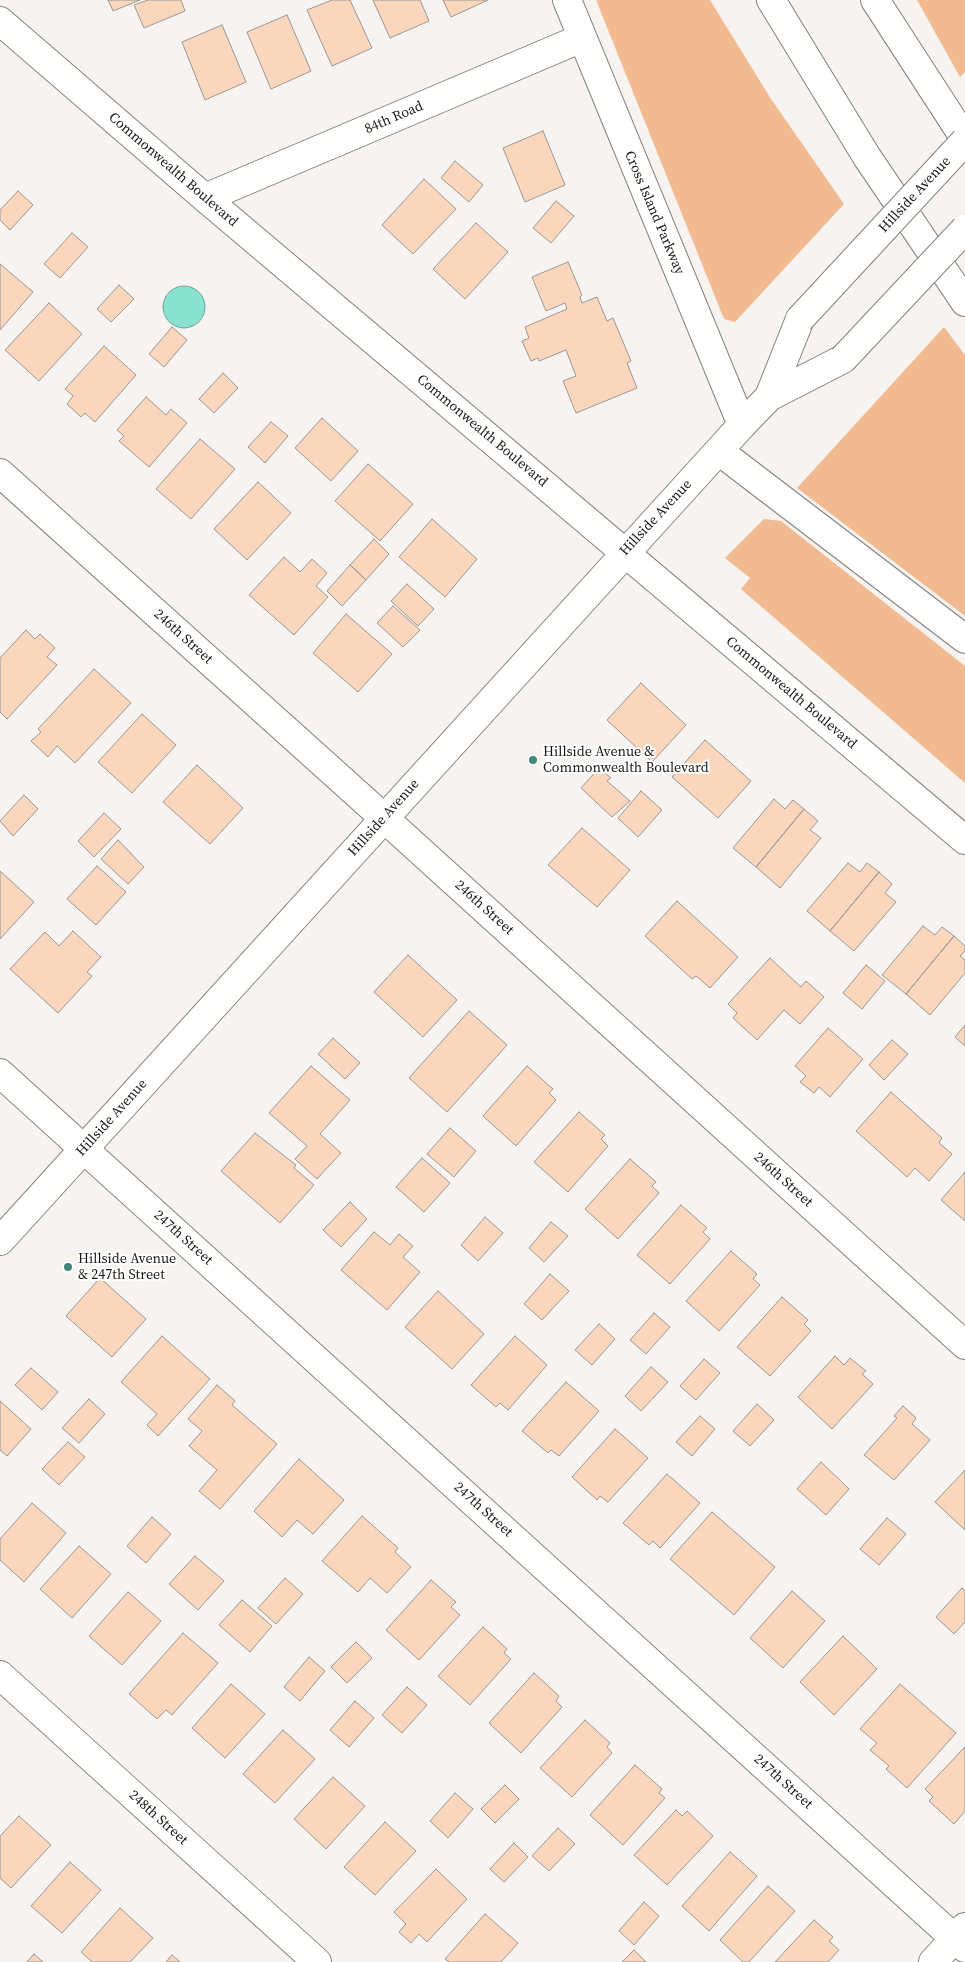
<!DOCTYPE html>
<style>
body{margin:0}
canvas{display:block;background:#f7f3f0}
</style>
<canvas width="965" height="1962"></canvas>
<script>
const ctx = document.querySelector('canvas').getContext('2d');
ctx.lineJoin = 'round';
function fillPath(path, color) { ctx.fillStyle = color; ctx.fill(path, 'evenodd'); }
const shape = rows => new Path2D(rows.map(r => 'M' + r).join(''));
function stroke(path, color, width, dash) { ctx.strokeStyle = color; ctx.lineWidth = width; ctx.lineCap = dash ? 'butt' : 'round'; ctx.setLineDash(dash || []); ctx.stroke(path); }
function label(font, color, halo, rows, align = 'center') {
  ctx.font = font + ' "Source Serif 4",serif'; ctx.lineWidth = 4; ctx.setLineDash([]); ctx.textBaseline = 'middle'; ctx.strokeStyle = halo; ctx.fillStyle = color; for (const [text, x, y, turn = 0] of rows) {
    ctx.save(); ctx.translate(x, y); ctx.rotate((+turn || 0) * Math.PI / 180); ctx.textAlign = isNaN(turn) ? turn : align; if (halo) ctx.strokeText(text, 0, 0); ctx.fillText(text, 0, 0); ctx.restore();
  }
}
fillPath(shape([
 [596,0,710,0,771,99,844,204,735,322,724,319],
 [917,0,965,0,965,72,960,77],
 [944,327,965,355,965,616,797,488],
 [764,519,781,521,965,666,965,783,741,589,750,578,725,558]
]), '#f2ba90');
const water = shape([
 '163 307a21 21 0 1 1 42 0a21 21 0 1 1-42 0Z'
]);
fillPath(water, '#89e1d0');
stroke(water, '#68a599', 1);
const building = shape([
 [108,0,140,0,113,11,108,0],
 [148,0,181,0,185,11,144,28,134,5,148,0],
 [332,0,350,0,372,48,332,66,307,10,332,0],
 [373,0,420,0,429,21,390,38,373,0],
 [443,0,488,0,451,17,443,0],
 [287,15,311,71,271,89,247,32,287,15],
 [222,25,246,82,205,100,182,42,222,25],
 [543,131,565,185,525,202,503,148,543,131],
 [455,161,483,185,469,202,441,178,455,161],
 [424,179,456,209,413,254,382,225,424,179],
 [18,191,33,205,10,230,0,220,0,210,18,191],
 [556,201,574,216,551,243,533,228,556,201],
 [476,223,508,252,465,299,433,269,476,223],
 [72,233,88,247,60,278,44,264,72,233],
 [568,262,582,295,580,297,582,303,597,297,607,321,613,318,631,361,627,363,637,388,576,413,563,381,576,376,566,350,539,361,538,358,531,361,522,341,529,338,525,327,567,309,565,303,546,311,532,277,568,262],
 [0,264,33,292,0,330,0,264],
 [119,285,134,299,111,322,97,309,119,285],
 [49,303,82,334,39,381,5,350,49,303],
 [172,327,187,340,164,367,149,354,172,327],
 [104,346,136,375,95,422,85,413,81,417,67,404,73,396,65,389,104,346],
 [223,373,238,388,214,413,199,399,223,373],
 [146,397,166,415,171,409,187,423,149,467,119,441,124,436,117,430,146,397],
 [322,418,358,451,331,481,295,448,322,418],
 [271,422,288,436,265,463,248,447,271,422],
 [200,439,235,469,191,519,156,489,200,439],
 [368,464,413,504,380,541,335,501,368,464],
 [258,482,291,513,247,560,214,529,258,482],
 [432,519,477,559,445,597,399,557,432,519],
 [374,539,389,554,366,580,350,565,374,539],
 [284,557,300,572,312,559,327,573,316,586,328,597,294,635,249,595,284,557],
 [350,565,366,580,342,606,327,591,350,565],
 [407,584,434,609,418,626,391,601,407,584],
 [393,606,420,630,403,647,377,623,393,606],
 [346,614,392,654,358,692,313,653,346,614],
 [26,630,35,639,40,634,55,648,47,657,57,665,7,719,0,712,0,658,26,630],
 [94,669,131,703,75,763,57,746,48,757,31,741,41,732,38,729,94,669],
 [641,683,686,725,652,762,607,720,641,683],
 [142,714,176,745,132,793,98,762,142,714],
 [705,740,751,781,718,818,672,777,705,740],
 [197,765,243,808,210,844,163,802,197,765],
 [599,768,611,778,607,781,630,801,612,817,581,788,599,768],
 [641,791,662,810,638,837,618,818,641,791],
 [24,795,38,809,13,836,0,821,24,795],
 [774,799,785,809,793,800,804,809,756,867,733,848,774,799],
 [804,809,818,821,810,830,821,838,780,888,756,867,804,809],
 [104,813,121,829,94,857,78,841,104,813],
 [582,828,630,870,597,907,548,865,582,828],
 [118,840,144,867,128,884,101,859,118,840],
 [848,863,860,872,867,863,879,872,830,931,807,911,848,863],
 [97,866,126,892,96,925,67,899,97,866],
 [0,871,34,902,0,939,0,871],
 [879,872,892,884,885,893,896,902,854,951,830,931,879,872],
 [677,901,738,957,710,988,696,976,692,979,645,936,677,901],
 [923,926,935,935,942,927,954,936,906,994,882,975,923,926],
 [73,931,101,957,87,972,92,976,58,1013,10,969,45,932,59,946,73,931],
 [954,936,965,946,965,951,960,956,965,960,965,973,930,1015,906,994,954,936],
 [408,955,457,1000,423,1037,374,992,408,955],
 [770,958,801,987,806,981,824,997,800,1024,784,1010,757,1040,733,1018,737,1013,728,1004,770,958],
 [866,965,885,981,862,1009,843,993,866,965],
 [469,1011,507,1045,447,1112,409,1078,469,1011],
 [965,1025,965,1046,955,1037,965,1025],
 [828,1028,863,1059,830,1097,819,1087,814,1093,800,1082,806,1076,795,1066,828,1028],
 [333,1038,360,1063,345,1079,318,1054,333,1038],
 [892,1040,908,1054,884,1080,869,1065,892,1040],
 [311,1066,350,1100,320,1134,341,1153,317,1179,295,1159,307,1146,269,1113,311,1066],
 [527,1066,553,1089,549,1093,556,1100,516,1146,483,1116,527,1066],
 [891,1092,942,1138,939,1143,952,1154,929,1181,915,1168,907,1177,856,1131,891,1092],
 [579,1112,605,1135,601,1139,608,1146,568,1192,534,1162,579,1112],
 [450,1128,476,1151,454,1177,427,1154,450,1128],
 [255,1133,296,1165,294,1168,314,1185,280,1223,221,1171,255,1133],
 [422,1158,450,1183,424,1212,396,1187,422,1158],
 [630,1159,656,1182,652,1186,659,1193,618,1239,585,1209,630,1159],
 [965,1172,965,1221,941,1200,965,1172],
 [350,1202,367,1219,341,1247,323,1230,350,1202],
 [681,1205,707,1228,703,1232,710,1239,670,1284,637,1255,681,1205],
 [485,1217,503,1233,478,1261,461,1245,485,1217],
 [551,1222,568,1236,544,1262,529,1248,551,1222],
 [374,1232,390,1245,399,1234,413,1246,403,1257,420,1272,387,1310,341,1270,374,1232],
 [731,1251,757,1274,753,1279,760,1285,719,1331,686,1301,731,1251],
 [550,1274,569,1291,542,1320,524,1304,550,1274],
 [100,1278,146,1319,112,1357,66,1316,100,1278],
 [438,1291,484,1334,452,1369,405,1327,438,1291],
 [782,1297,808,1320,804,1324,811,1331,770,1376,737,1347,782,1297],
 [654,1313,670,1327,646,1354,630,1340,654,1313],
 [599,1324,615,1339,592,1365,575,1350,599,1324],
 [162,1336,210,1379,158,1436,147,1425,157,1414,121,1382,162,1336],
 [515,1336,547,1365,508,1410,500,1403,496,1407,471,1385,515,1336],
 [835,1356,844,1365,850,1358,866,1371,862,1374,873,1384,832,1429,798,1397,835,1356],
 [704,1359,720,1373,696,1400,680,1386,704,1359],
 [651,1367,668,1382,641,1411,625,1396,651,1367],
 [31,1368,58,1392,42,1410,15,1385,31,1368],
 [566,1382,599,1411,559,1456,551,1450,548,1453,522,1431,566,1382],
 [217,1385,235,1401,232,1405,277,1444,220,1509,199,1491,217,1470,189,1446,202,1431,188,1419,217,1385],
 [89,1399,105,1414,79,1443,62,1428,89,1399],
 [0,1401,31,1429,7,1456,0,1450,0,1401],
 [757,1404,774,1420,750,1446,733,1431,757,1404],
 [903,1406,916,1418,912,1424,930,1440,894,1480,864,1455,897,1418,894,1416,903,1406],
 [700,1416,715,1429,692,1456,676,1442,700,1416],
 [615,1429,648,1458,608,1502,600,1496,597,1500,572,1477,615,1429],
 [68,1442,85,1457,59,1485,42,1469,68,1442],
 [299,1459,344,1500,313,1534,297,1520,282,1537,254,1511,299,1459],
 [821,1462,849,1489,826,1515,797,1489,821,1462],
 [965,1470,965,1530,935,1502,965,1470],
 [667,1474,700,1503,660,1548,653,1541,649,1545,623,1523,667,1474],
 [32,1503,66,1533,24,1582,0,1560,0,1539,32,1503],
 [712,1512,775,1567,734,1615,670,1559,712,1512],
 [362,1516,398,1548,395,1552,411,1567,387,1593,370,1578,358,1592,322,1561,362,1516],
 [152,1517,171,1534,146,1563,127,1546,152,1517],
 [887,1518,906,1534,879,1565,860,1549,887,1518],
 [79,1546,111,1574,72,1618,40,1589,79,1546],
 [195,1556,224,1581,198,1610,169,1584,195,1556],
 [285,1578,303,1594,276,1624,258,1608,285,1578],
 [431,1580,456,1602,451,1607,460,1615,419,1660,386,1630,431,1580],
 [962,1588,965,1591,965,1622,954,1634,936,1617,962,1588],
 [792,1591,825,1621,783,1668,750,1638,792,1591],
 [128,1592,161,1621,122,1665,89,1636,128,1592],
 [242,1600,272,1626,250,1652,219,1625,242,1600],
 [483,1627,507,1649,504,1653,511,1659,470,1705,438,1676,483,1627],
 [183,1633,218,1663,172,1715,166,1710,157,1719,129,1694,183,1633],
 [843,1636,877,1669,834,1715,800,1682,843,1636],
 [356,1642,372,1658,347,1683,331,1667,356,1642],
 [309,1657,325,1671,300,1701,284,1687,309,1657],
 [534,1673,559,1696,556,1701,562,1707,521,1753,489,1723,534,1673],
 [231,1684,265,1714,225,1758,192,1728,231,1684],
 [900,1684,956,1733,907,1788,886,1769,889,1766,870,1750,877,1743,860,1729,900,1684],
 [407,1687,427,1705,402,1733,382,1715,407,1687],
 [355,1701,374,1718,349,1747,330,1730,355,1701],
 [585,1720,610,1743,607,1747,612,1753,572,1797,540,1768,585,1720],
 [283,1730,315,1759,275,1803,243,1774,283,1730],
 [965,1747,965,1811,954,1824,929,1801,933,1797,925,1789,965,1747],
 [635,1765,662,1789,659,1793,665,1798,623,1845,590,1815,635,1765],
 [333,1777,365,1806,326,1849,294,1819,333,1777],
 [505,1785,519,1799,495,1823,481,1809,505,1785],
 [455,1793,473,1809,448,1838,430,1821,455,1793],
 [676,1810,682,1816,687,1811,713,1836,667,1885,634,1855,676,1810],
 [19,1816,51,1845,11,1888,0,1878,0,1836,19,1816],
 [385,1822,416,1851,375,1895,344,1867,385,1822],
 [558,1828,575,1844,549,1871,532,1856,558,1828],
 [514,1843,528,1857,504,1882,490,1869,514,1843],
 [730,1852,757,1876,709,1931,682,1906,730,1852],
 [70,1862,101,1890,62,1933,31,1906,70,1862],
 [436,1869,467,1899,427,1942,419,1934,411,1943,399,1932,406,1924,394,1912,436,1869],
 [768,1886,795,1911,749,1962,743,1962,720,1940,768,1886],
 [644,1902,659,1916,634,1945,619,1931,644,1902],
 [120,1908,153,1938,130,1962,92,1962,81,1952,120,1908],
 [485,1914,518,1943,501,1962,449,1962,445,1959,485,1914],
 [814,1920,833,1937,829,1941,839,1950,828,1962,775,1962,814,1920],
 [634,1950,646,1962,622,1962,634,1950],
 [34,1954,43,1962,27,1962,34,1954],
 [172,1955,180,1962,166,1962,172,1955]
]);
fillPath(building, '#fad6bc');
stroke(building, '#9a9693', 1);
const minor = shape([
 [567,0,742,425],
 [0,21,205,198,965,840],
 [205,198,582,38],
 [0,473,384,818,965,1345],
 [0,1073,965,1948],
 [0,1675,317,1962],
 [933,1962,965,1927]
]);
const major = shape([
 [769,397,800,319],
 [0,1241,742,425,769,397,843,359]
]);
const highway = shape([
 [771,0,867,157,965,302],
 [875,0,965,139],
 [719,451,965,639]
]);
stroke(minor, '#84807e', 30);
stroke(major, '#84807e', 30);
stroke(highway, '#84807e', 30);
stroke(minor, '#fff', 28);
stroke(major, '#fff', 28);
stroke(highway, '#fff', 28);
const majorBridge = shape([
 [800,319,965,141],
 [843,359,965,229]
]);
stroke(majorBridge, '#84807e', 30, []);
stroke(majorBridge, '#fff', 28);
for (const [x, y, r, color] of [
 [533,760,5,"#428579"],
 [68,1267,5,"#428579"]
]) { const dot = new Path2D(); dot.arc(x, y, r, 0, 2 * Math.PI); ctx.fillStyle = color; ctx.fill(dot); stroke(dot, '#fff', 2); }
label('14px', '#1b1a19', '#fff', [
 ["84th Road",394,118,-23],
 ["Commonwealth Boulevard",173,170,41],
 ["Hillside Avenue",915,195,-47],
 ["Cross Island Parkway",654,213,67],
 ["Commonwealth Boulevard",482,431,40],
 ["Hillside Avenue",656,518,-47],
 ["246th Street",183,637,42],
 ["Commonwealth Boulevard",791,693,40],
 ["Hillside Avenue",384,818,-48],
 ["246th Street",484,908,42],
 ["Hillside Avenue",112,1118,-48],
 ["246th Street",783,1180,42],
 ["247th Street",183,1238,42],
 ["247th Street",483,1510,42],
 ["247th Street",783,1782,42],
 ["248th Street",158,1818,42]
]);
label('14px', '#1b1a19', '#fff', [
 ["Hillside Avenue &",543,752],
 ["Commonwealth Boulevard",543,768],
 ["Hillside Avenue",78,1259],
 ["& 247th Street",78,1275]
], 'left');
</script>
